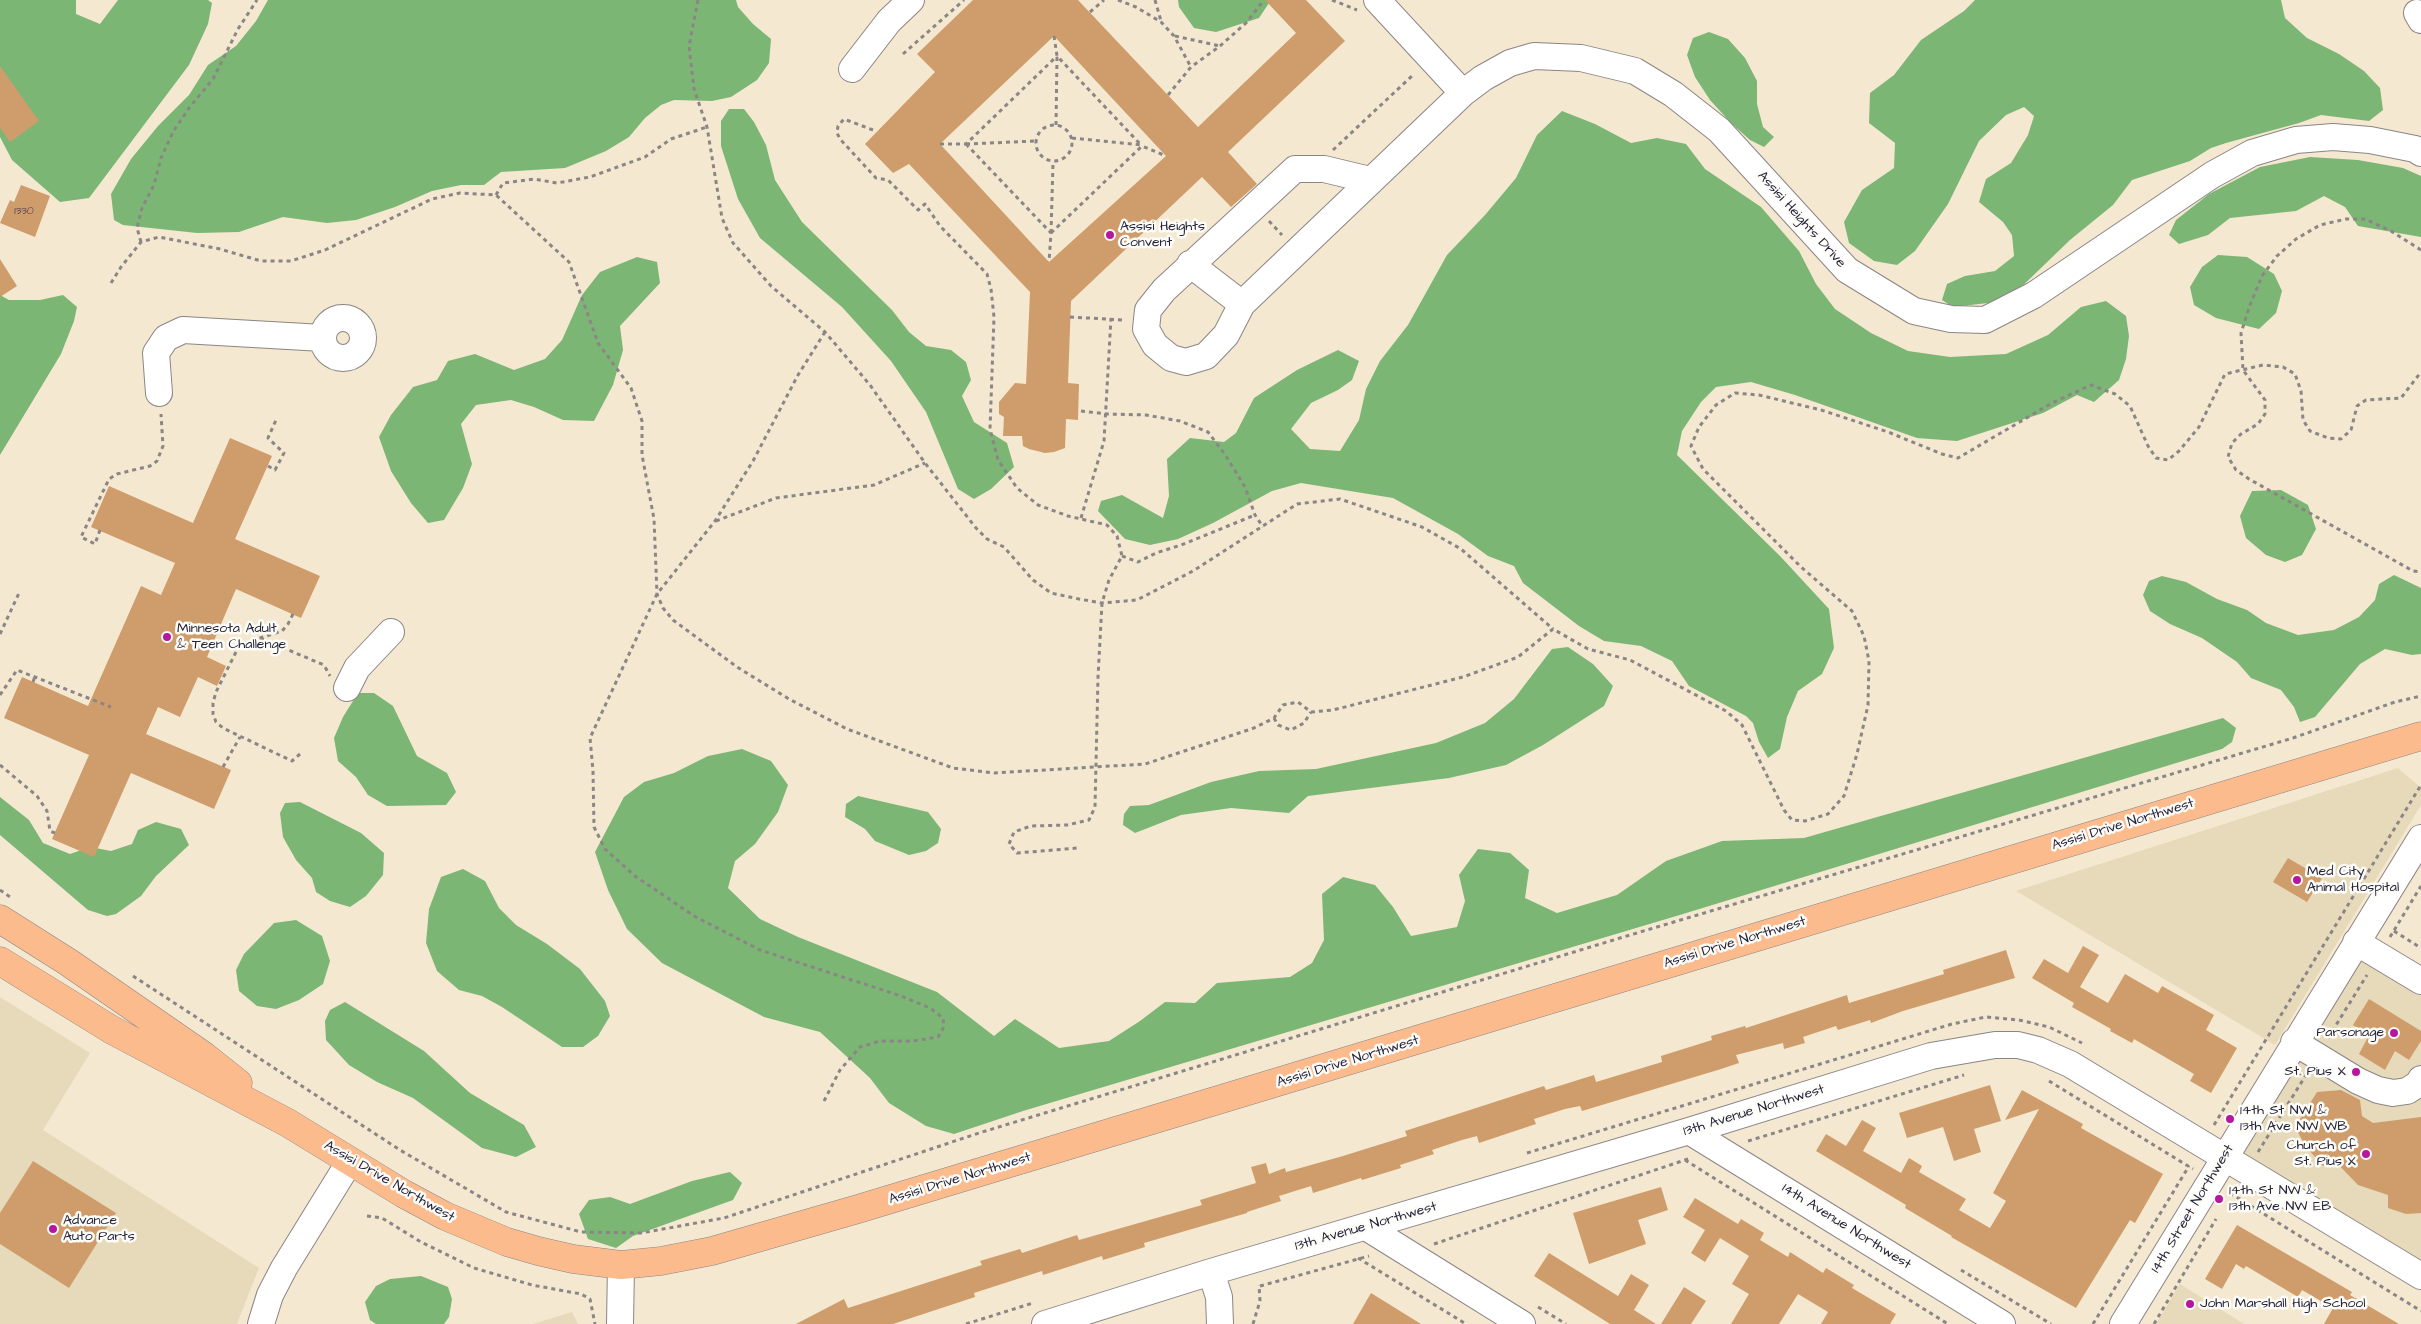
<!DOCTYPE html>
<style>
body{margin:0}
canvas{display:block;background:#f4e8d0}
</style>
<canvas width="2421" height="1324"></canvas>
<script>
const ctx = document.querySelector('canvas').getContext('2d');
ctx.lineJoin = 'round';
function fillPath(path, color) { ctx.fillStyle = color; ctx.fill(path, 'evenodd'); }
const shape = rows => new Path2D(rows.map(r => 'M' + r).join(''));
function stroke(path, color, width, dash) { ctx.strokeStyle = color; ctx.lineWidth = width; ctx.lineCap = dash ? 'butt' : 'round'; ctx.setLineDash(dash || []); ctx.stroke(path); }
function label(font, color, halo, rows, align = 'center') {
  ctx.font = font + ' "Architects Daughter",sans-serif'; ctx.lineWidth = 5; ctx.setLineDash([]); ctx.textBaseline = 'middle'; ctx.strokeStyle = halo; ctx.fillStyle = color; for (const [text, x, y, turn = 0] of rows) {
    ctx.save(); ctx.translate(x, y); ctx.rotate((+turn || 0) * Math.PI / 180); ctx.textAlign = isNaN(turn) ? turn : align; if (halo) ctx.strokeText(text, 0, 0); ctx.fillText(text, 0, 0); ctx.restore();
  }
}
fillPath(shape([
 [2398,768,2421,788,2421,805,2275,1045,2016,891],
 [2365,953,2421,987,2421,1267,2239,1156],
 [0,997,90,1053,43,1130,259,1268,237,1324,0,1324],
 [2180,1284,2244,1324,2156,1324],
 [572,1312,578,1324,533,1324]
]), '#e7daba');
fillPath(shape([
 [0,0,76,0,76,14,100,24,118,0,208,0,212,3,208,24,189,65,89,198,60,202,12,160,0,137],
 [268,0,736,0,738,7,753,24,771,39,769,63,757,80,731,97,712,101,674,100,661,105,645,118,629,137,606,151,565,168,501,172,484,185,461,185,432,191,395,207,356,220,327,223,283,217,239,232,197,233,123,225,114,220,111,194,131,159,158,126,189,95,208,65,236,46,256,21],
 [1178,0,1271,0,1259,18,1216,32,1194,28,1179,7],
 [1975,0,2281,0,2285,18,2307,38,2339,54,2364,71,2380,88,2383,110,2369,121,2321,115,2299,123,2226,143,2211,148,2190,161,2132,180,2113,205,2070,240,2013,295,1988,303,1953,307,1942,300,1947,284,1965,276,1995,271,2014,256,2012,235,2003,222,1979,202,1986,179,2011,163,2028,135,2034,116,2024,107,2006,115,1979,141,1948,204,1915,251,1897,265,1874,261,1849,243,1844,222,1862,190,1894,168,1895,143,1869,123,1870,93,1894,75,1921,40,1964,11],
 [1709,32,1728,39,1745,58,1757,81,1757,104,1763,127,1774,137,1764,147,1750,140,1731,123,1710,100,1695,77,1687,55,1693,38],
 [729,109,744,109,754,122,766,145,775,180,802,222,892,310,909,332,926,346,951,350,966,362,971,380,962,396,974,422,1007,443,1014,467,991,489,974,499,958,489,926,412,891,361,842,307,760,238,738,199,721,146,721,121],
 [1562,111,1595,124,1631,143,1657,138,1686,144,1705,169,1761,207,1799,251,1816,284,1835,309,1871,333,1908,351,1950,357,2006,354,2048,335,2081,307,2106,301,2126,316,2129,336,2126,359,2119,380,2094,402,2077,395,2043,413,1957,441,1917,438,1795,395,1751,382,1716,387,1701,402,1682,431,1677,455,1780,556,1829,609,1834,648,1822,674,1798,691,1787,717,1780,749,1768,758,1759,742,1753,723,1746,716,1689,686,1672,661,1641,646,1604,641,1579,626,1523,583,1514,566,1488,556,1458,534,1393,498,1301,483,1272,491,1213,523,1178,539,1150,545,1125,539,1098,511,1101,501,1122,495,1163,518,1169,496,1167,459,1190,438,1224,442,1236,433,1254,398,1297,370,1338,350,1359,361,1352,380,1338,390,1311,403,1291,429,1310,449,1340,451,1359,420,1366,389,1380,361,1408,325,1447,255,1485,215,1516,178,1537,135],
 [2310,157,2358,160,2403,168,2421,176,2421,237,2358,226,2345,207,2324,196,2296,211,2230,218,2208,235,2179,244,2169,235,2176,220,2209,194,2260,167],
 [2218,255,2247,257,2274,274,2282,291,2276,313,2259,329,2216,318,2194,305,2190,287,2202,267],
 [637,257,657,262,660,283,620,326,623,350,613,385,594,421,563,420,534,407,511,400,476,405,461,424,472,464,463,488,444,520,428,523,411,503,391,471,379,437,391,415,413,387,437,380,448,361,475,354,514,370,545,359,562,340,582,295,600,272],
 [0,295,9,300,40,300,63,295,77,307,74,321,61,354,0,455],
 [2281,490,2308,505,2316,529,2302,555,2285,562,2266,555,2246,538,2240,516,2252,491],
 [2394,575,2421,588,2421,654,2412,655,2385,649,2360,664,2315,717,2300,722,2294,707,2281,690,2251,678,2237,662,2202,638,2170,624,2150,611,2143,595,2149,581,2162,576,2186,582,2217,599,2247,610,2266,623,2298,635,2334,630,2359,617,2375,600,2379,584],
 [1568,647,1593,664,1613,686,1604,706,1543,745,1506,765,1449,778,1308,796,1289,813,1231,808,1181,815,1135,833,1123,825,1124,814,1130,806,1149,805,1211,782,1259,771,1316,769,1436,743,1485,723,1514,699,1552,649],
 [358,693,374,693,393,706,417,756,447,773,456,792,446,805,387,806,368,795,356,777,338,761,334,738,343,717],
 [2223,718,2236,728,2232,742,2222,749,1683,914,1023,1111,954,1134,926,1126,889,1103,870,1078,820,1032,764,1017,662,963,627,929,608,890,595,852,624,797,644,782,674,773,708,756,742,749,771,761,788,785,778,812,755,844,735,861,728,888,760,919,798,937,937,992,994,1036,1015,1019,1059,1048,1109,1041,1140,1021,1165,1002,1195,1003,1217,983,1290,977,1312,963,1324,940,1322,894,1343,877,1375,885,1393,907,1411,936,1457,927,1465,901,1459,875,1478,849,1510,853,1529,870,1525,898,1557,913,1617,895,1666,861,1722,841,1804,838],
 [858,796,928,812,941,829,938,843,926,851,909,855,875,841,865,829,845,817,846,804],
 [0,797,29,820,43,843,70,854,90,847,111,851,132,844,138,830,156,822,181,829,189,845,156,876,141,896,116,914,107,916,88,910,0,835],
 [300,802,361,833,384,853,383,875,366,896,350,907,330,901,316,892,312,878,296,860,283,837,280,813,285,803],
 [463,869,485,881,499,908,516,925,547,944,580,969,605,1001,610,1016,598,1036,583,1047,562,1047,502,1007,482,996,459,990,437,971,426,943,429,909,441,877],
 [296,920,322,936,330,961,323,984,299,1000,276,1009,257,1006,239,991,236,970,244,954,274,923],
 [345,1002,424,1051,470,1093,524,1125,536,1147,516,1157,482,1148,413,1098,377,1082,349,1065,326,1040,325,1021,330,1010],
 [730,1172,742,1183,733,1200,633,1236,616,1248,588,1239,579,1214,589,1200,610,1197,630,1204,692,1181],
 [421,1276,448,1287,452,1299,449,1317,444,1324,376,1324,370,1320,365,1302,376,1286,390,1279]
]), '#7cb674');
fillPath(shape([
 [973,0,1078,0,1198,127,1296,33,1265,0,1306,0,1345,41,1228,152,1257,184,1231,207,1202,177,1071,301,1068,383,1079,384,1078,420,1066,419,1065,448,1054,452,1045,453,1029,449,1023,446,1022,436,1003,436,1004,417,999,414,999,402,1015,383,1026,384,1030,292,909,164,893,173,865,144,935,72,917,54],
 [1054,36,1166,156,1049,262,940,144],
 [0,66,39,121,10,142,0,128],
 [21,185,50,196,35,237,0,223,10,200,14,202],
 [0,259,17,286,0,297],
 [230,438,272,456,235,539,320,576,301,618,236,589,207,657,226,666,217,686,198,677,180,717,158,707,146,734,231,770,214,809,131,773,94,857,52,839,89,755,4,718,22,677,88,706,141,586,161,595,175,563,91,527,109,486,193,523],
 [2288,858,2322,878,2307,902,2273,882],
 [2083,946,2099,955,2080,987,2108,1003,2125,974,2158,993,2162,986,2214,1015,2206,1030,2237,1048,2211,1093,2190,1081,2194,1074,2134,1039,2132,1043,2110,1031,2111,1029,2072,1007,2074,1003,2032,978,2044,959,2068,973],
 [2006,950,2015,978,1903,1011,1871,1023,1870,1020,1838,1030,1836,1026,1803,1037,1805,1043,1784,1049,1783,1043,1736,1055,1739,1063,1721,1069,1582,1111,1580,1106,1565,1109,1534,1119,1536,1124,1479,1143,1477,1136,1462,1140,1432,1150,1434,1154,1400,1165,1401,1168,1362,1180,1361,1178,1313,1193,1311,1186,1279,1196,1281,1201,1247,1212,1247,1213,1144,1243,1145,1247,1103,1260,1102,1256,1043,1275,1042,1271,974,1293,975,1297,893,1324,796,1324,844,1299,848,1308,982,1265,980,1261,1020,1249,1022,1253,1077,1235,1079,1240,1202,1205,1200,1200,1256,1183,1251,1167,1266,1163,1269,1174,1285,1168,1286,1172,1343,1156,1407,1136,1405,1131,1544,1086,1546,1090,1594,1075,1596,1082,1662,1062,1661,1056,1712,1040,1711,1036,1745,1026,1746,1028,1847,995,1849,1003,1944,974,1943,970],
 [2369,999,2421,1031,2421,1041,2409,1060,2395,1051,2385,1070,2359,1054,2369,1035,2353,1025],
 [1990,1085,2001,1121,1974,1129,1981,1152,1954,1161,1943,1127,1907,1138,1899,1113],
 [2022,1090,2083,1124,2081,1128,2163,1174,2135,1223,2130,1220,2076,1308,1951,1237,1952,1236,1905,1208,1906,1205,1816,1151,1826,1134,1846,1146,1862,1120,1876,1128,1863,1151,1901,1173,1909,1158,1922,1166,1919,1172,1966,1199,1959,1210,1990,1228,2006,1201,1993,1193,2039,1109,2005,1120],
 [2341,1090,2360,1100,2362,1116,2373,1123,2421,1117,2421,1213,2406,1214,2388,1208,2388,1195,2358,1185,2334,1160,2323,1166,2306,1147,2295,1127,2317,1092],
 [33,1161,116,1213,69,1288,0,1244,0,1213],
 [1661,1187,1668,1210,1638,1220,1646,1244,1589,1264,1573,1213],
 [1695,1198,1738,1224,1741,1219,1764,1233,1760,1240,1788,1257,1790,1252,1823,1273,1826,1268,1854,1285,1852,1288,1896,1314,1890,1324,1821,1324,1828,1312,1798,1294,1779,1324,1731,1324,1749,1294,1732,1284,1749,1256,1720,1238,1705,1262,1691,1253,1705,1230,1683,1217],
 [2237,1225,2352,1292,2350,1295,2399,1324,2324,1324,2333,1308,2302,1290,2298,1297,2246,1266,2244,1269,2236,1264,2222,1289,2205,1279],
 [1549,1253,1618,1296,1631,1274,1649,1285,1634,1310,1656,1324,1610,1324,1534,1276],
 [1684,1287,1706,1301,1691,1324,1661,1324],
 [1371,1293,1421,1324,1353,1324]
]), '#cf9d6b');
const minor = shape([
 [1377,0,1463,93],
 [2417,13,2421,20],
 [852,69,889,21,911,0],
 [1370,180,1324,169,1295,169,1164,290,1148,310,1146,329,1155,345,1171,358,1186,362,1206,356,1226,335,1242,304,1463,93,1483,78,1510,63,1534,56,1581,58,1635,71,1673,94,1719,130,1847,270,1914,311,1951,319,1985,320,2034,295,2212,175,2252,153,2296,140,2333,137,2370,140,2415,149,2421,153],
 [1190,264,1242,304],
 '323 338a20 20 0 1 1 40 0a20 20 0 1 1-40 0Z',
 [159,393,156,353,166,338,183,330,323,338],
 [347,688,357,668,391,632],
 [2356,942,2421,981],
 [2294,1042,2358,1081,2378,1090,2393,1093,2407,1091,2418,1084,2421,1079],
 [1689,1131,2002,1324],
 [1366,1227,1522,1324],
 [1211,1272,1219,1297,1220,1324],
 [261,1324,270,1295,284,1268,350,1161],
 [620,1324,621,1265],
 [1045,1324,1211,1272,1689,1131,1931,1056,1995,1045,2018,1045,2038,1050,2070,1064,2421,1276],
 [2123,1324,2421,838]
]);
const major = shape([
 [0,919,68,962,204,1056,238,1083],
 [0,961,112,1030,288,1123,404,1194,445,1216,507,1242,538,1251,573,1259,621,1265,661,1261,712,1251,858,1209,2421,736]
]);
stroke(minor, '#8b8586', 28);
stroke(major, '#8b8586', 29);
stroke(shape([
 [698,0,689,46,694,89,707,127,722,218,733,243,771,286,825,332,870,385,925,463,976,528,987,539,1004,547,1033,580,1051,593,1079,599,1102,603,1137,600,1193,571,1297,504,1340,499,1422,527,1461,549,1553,629],
 [1118,0,1136,7,1161,22,1174,36,1191,67],
 [1155,0,1161,21],
 [1332,0,1357,10],
 [1090,12,1104,0],
 [1054,36,1057,56,1142,146],
 [1175,36,1220,46],
 [903,54,964,0],
 [1168,95,1191,67,1220,46,1246,23,1264,0],
 '1036 143a18 18 0 1 1 36 0a18 18 0 1 1-36 0Z',
 [1056,125,1057,57],
 [873,130,844,119,838,126,837,133,840,139,876,178,888,180,918,210,925,204,940,226,987,274,991,289,994,317,990,429,998,460,1017,488,1038,505,1068,516,1107,525,1117,536,1122,556,1109,580,1102,603,1098,677,1095,807,1089,820,1067,825,1031,826,1014,832,1009,844,1017,853,1078,848],
 [1072,138,1142,145],
 [940,144,966,144,1057,56],
 [966,144,1051,233,1049,262],
 [966,144,1036,141],
 [1333,150,1414,74],
 [496,195,503,183,534,179,557,183,590,177,645,157,671,139,707,127],
 [1269,221,1282,235],
 [1051,233,1142,146,1166,156],
 [1051,233,1053,163],
 [141,242,137,228,142,208,154,185,161,158,173,132,189,108,213,79,238,29,257,0],
 [2421,250,2391,231,2365,219,2346,219,2320,225,2296,239,2277,256,2262,276,2250,305,2241,333,2243,370,2265,400,2265,414,2258,424,2241,434,2232,443,2228,457,2236,470,2249,479,2413,571,2421,572],
 [111,283,121,267,141,242,159,237,220,249,261,261,291,261,325,250,432,199,460,193,496,195,569,262,598,343,631,388,642,421,642,455,654,519,657,594,663,608,673,620,737,667,789,699,847,729,953,768,994,773,1145,764,1254,728,1274,718,1283,705,1298,702,1311,712,1333,710,1463,677,1518,657,1553,629,1588,649,1630,660,1726,711,1742,725,1784,810,1792,820,1805,821,1828,814,1844,796,1857,754,1868,705,1869,661,1864,636,1852,611,1801,567,1703,469,1691,446,1699,427,1716,405,1735,393,1759,395,1821,410,1888,432,1942,454,1958,458,2052,403,2091,385,2115,394,2130,406,2148,446,2156,458,2168,460,2179,451,2199,427,2225,374,2263,365,2283,367,2295,374,2301,391,2303,420,2310,431,2328,438,2341,439,2351,430,2357,406,2366,400,2401,398,2421,372],
 [1070,317,1124,320],
 [1081,411,1107,414,1146,415,1180,421,1208,432,1226,456,1245,487,1255,515,1263,527],
 [268,466,275,470,284,453,268,438,276,420],
 [1081,518,1104,441,1111,318],
 [716,521,776,498,874,485,925,463],
 [100,530,95,544,81,537,109,479,117,474,150,466,157,461,163,446,161,414],
 [1122,556,1138,562,1156,553,1181,545,1255,515],
 [293,614,288,624,282,631,248,642,237,650,216,692,213,703,213,714,216,722,223,728,292,761,300,754],
 [0,634,20,591],
 [260,638,324,665,330,676],
 [33,682,35,676],
 [0,695,17,670,111,707],
 [1274,718,1278,725,1291,730,1304,723,1311,712],
 [0,765,37,796,47,811,50,831,55,833],
 [223,767,240,737],
 [0,890,10,897],
 [2394,931,2421,948],
 [2390,937,2421,886],
 [133,976,400,1150,506,1212,581,1232,641,1233,724,1218,979,1133,1620,938,2293,738,2395,702,2421,696],
 [2328,1038,2367,975],
 [2049,1081,2193,1169],
 [824,1101,840,1070,860,1047,880,1041,913,1041,938,1037,944,1027,943,1018,930,1008,901,996,760,950,694,916,635,876,605,849,594,827,593,771,590,738,657,594,715,521,753,461,798,375,825,332],
 [2214,1125,2421,785],
 [1748,1141,1964,1075],
 [2258,1152,2306,1075],
 [1527,1153,1952,1024,1986,1017,2019,1020,2049,1027,2082,1043],
 [1685,1160,1948,1324],
 [2230,1193,2421,1311],
 [367,1216,382,1218,421,1242,474,1268,532,1285,581,1294,590,1299,595,1324],
 [1434,1244,1691,1158],
 [1358,1258,1466,1324],
 [1961,1270,2051,1324],
 [1260,1286,1369,1256],
 [1538,1307,1566,1324],
 [966,1324,1033,1303],
 [1253,1324,1260,1301,1259,1285],
 [2093,1324,2189,1166],
 [2154,1324,2216,1219]
]), '#8b8586', 3, [4, 4]);
stroke(minor, '#fff', 26);
stroke(major, '#fbbb8d', 28);
for (const [x, y, r, color] of [
 [1110,235,5,"#b5179e"],
 [167,637,5,"#b5179e"],
 [2297,880,5,"#b5179e"],
 [2394,1033,5,"#b5179e"],
 [2356,1072,5,"#b5179e"],
 [2230,1119,5,"#b5179e"],
 [2366,1154,5,"#b5179e"],
 [2219,1199,5,"#b5179e"],
 [53,1229,5,"#b5179e"],
 [2190,1304,5,"#b5179e"]
]) { const dot = new Path2D(); dot.arc(x, y, r, 0, 2 * Math.PI); ctx.fillStyle = color; ctx.fill(dot); stroke(dot, '#fdfcf7', 2); }
label('11px', '#4d4147', null, [
 ["1330",24,212]
]);
label('14px', '#22223b', '#fdfcf7', [
 ["Assisi Heights Drive",1801,220,48],
 ["Assisi Drive Northwest",2123,825,-17],
 ["Assisi Drive Northwest",1735,943,-17],
 ["Assisi Drive Northwest",1348,1062,-17],
 ["13th Avenue Northwest",1754,1111,-17],
 ["Assisi Drive Northwest",960,1179,-17],
 ["Assisi Drive Northwest",389,1182,30],
 ["14th Street Northwest",2193,1209,-59],
 ["13th Avenue Northwest",1366,1227,-16],
 ["14th Avenue Northwest",1846,1227,32]
]);
label('14px', '#22223b', '#fdfcf7', [
 ["Assisi Heights",1120,227],
 ["Convent",1120,243],
 ["Minnesota Adult",177,629],
 ["& Teen Challenge",177,645],
 ["Med City",2307,872],
 ["Animal Hospital",2307,888],
 ["Parsonage",2384,1033,"right"],
 ["St. Pius X",2346,1072,"right"],
 ["14th St NW &",2240,1111],
 ["13th Ave NW WB",2240,1127],
 ["Church of",2356,1146,"right"],
 ["St. Pius X",2356,1162,"right"],
 ["14th St NW &",2229,1191],
 ["13th Ave NW EB",2229,1207],
 ["Advance",63,1221],
 ["Auto Parts",63,1237],
 ["John Marshall High School",2200,1304]
], 'left');
</script>
